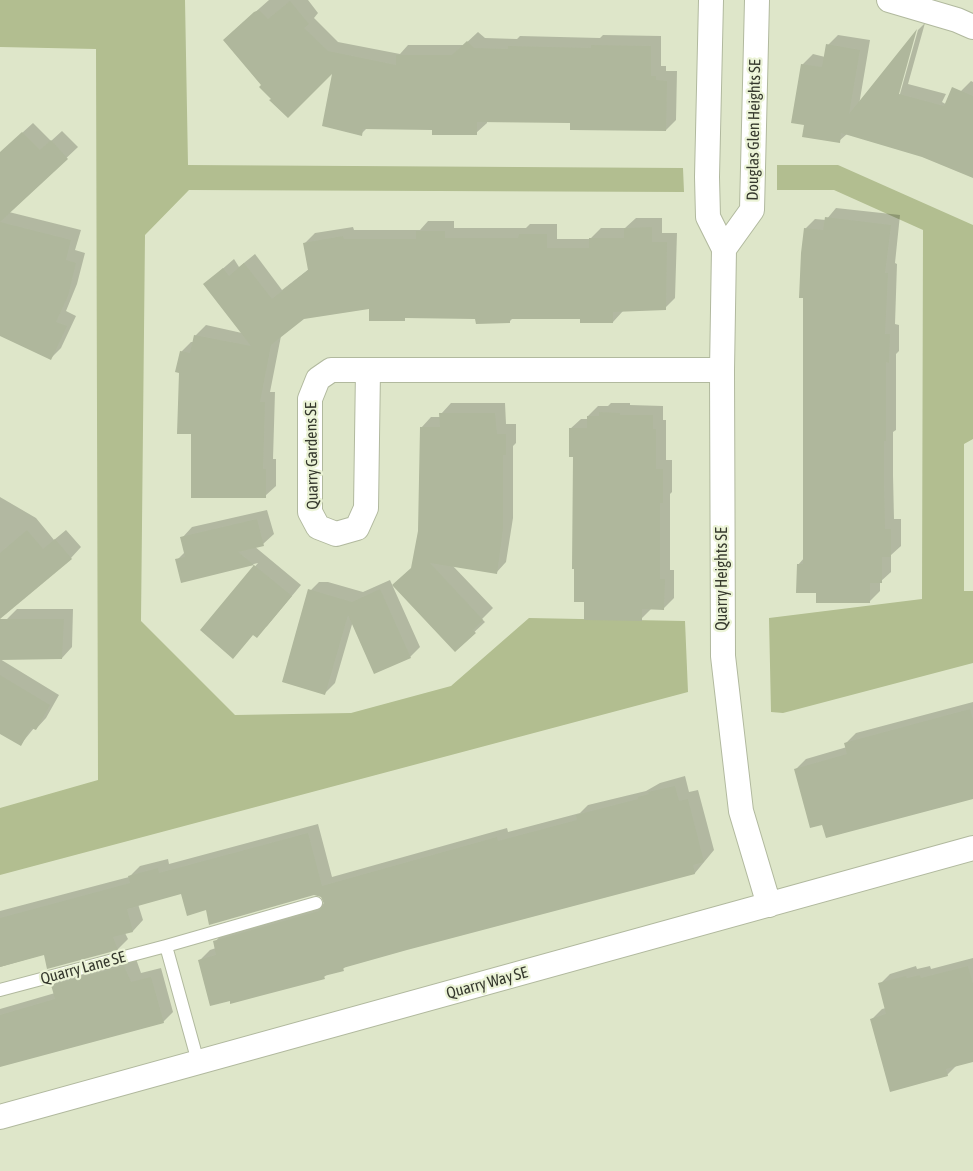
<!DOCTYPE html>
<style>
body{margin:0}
canvas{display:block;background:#dee6c9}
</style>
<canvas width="973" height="1171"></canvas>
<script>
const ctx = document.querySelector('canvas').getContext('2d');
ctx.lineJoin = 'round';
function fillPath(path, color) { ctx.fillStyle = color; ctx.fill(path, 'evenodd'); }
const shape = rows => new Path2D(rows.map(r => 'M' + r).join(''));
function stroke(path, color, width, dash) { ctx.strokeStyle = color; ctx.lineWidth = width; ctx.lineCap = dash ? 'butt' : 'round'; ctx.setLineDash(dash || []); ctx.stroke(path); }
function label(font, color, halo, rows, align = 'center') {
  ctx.font = font + ' "Asap Condensed",sans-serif'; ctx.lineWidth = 4.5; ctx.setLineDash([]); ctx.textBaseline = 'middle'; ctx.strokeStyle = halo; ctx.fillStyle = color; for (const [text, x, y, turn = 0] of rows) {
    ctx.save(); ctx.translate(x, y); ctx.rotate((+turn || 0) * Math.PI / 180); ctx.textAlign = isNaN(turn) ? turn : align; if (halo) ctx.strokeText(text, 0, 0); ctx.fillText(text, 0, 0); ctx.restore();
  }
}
fillPath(shape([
 [0,0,185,0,188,165,683,168,684,192,189,190,145,235,141,621,235,715,351,713,451,686,529,618,685,621,688,692,0,875,0,808,98,780,96,49,0,47],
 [777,165,838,165,973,225,973,439,964,444,964,591,973,591,973,663,783,713,771,712,769,618,922,599,923,230,834,190,777,190]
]), '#b2be90');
fillPath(shape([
 [269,0,308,0,318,13,314,18,338,42,400,54,408,45,464,45,478,32,485,38,517,39,520,36,600,38,603,35,661,36,661,66,666,66,666,71,677,71,676,120,666,130,572,122,487,120,487,123,476,133,433,129,367,128,361,134,334,70,273,99,263,85,235,30],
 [925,23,908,84,946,94,942,102,949,106,961,91,971,81,973,82,973,176,922,155,847,134,839,141,805,124,802,65,813,54,825,57,828,45,838,35,870,40,859,105,898,101,918,30],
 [33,123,51,141,62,131,78,147,9,212,81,230,75,250,85,253,77,284,66,311,76,316,61,348,51,358,0,335,0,153],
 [836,208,900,215,895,263,897,264,895,324,899,325,899,351,896,354,896,430,893,432,893,475,894,519,901,519,901,546,891,555,891,572,880,582,880,591,869,602,818,591,798,565,804,558,805,399,803,399,805,229,815,219,826,220],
 [636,218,662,218,662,233,677,233,675,298,665,308,623,311,613,322,581,318,513,318,509,322,477,317,407,316,404,319,371,307,304,318,281,336,270,392,275,392,273,459,276,459,276,486,265,496,192,433,181,352,191,342,194,342,195,336,206,325,242,333,205,284,234,259,239,267,255,254,282,290,309,269,305,243,315,233,353,227,354,230,420,230,428,221,454,221,454,228,526,228,530,224,557,224,557,239,590,239,601,228,625,228],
 [451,403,505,403,506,424,516,424,516,443,513,446,513,518,506,562,496,573,452,565,493,608,482,619,485,622,455,650,413,567,419,531,421,428,431,417,441,417,441,414],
 [611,403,630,403,630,405,663,406,663,420,666,420,666,460,672,460,672,492,670,494,670,570,674,570,674,598,664,608,651,609,641,619,575,456,570,429,581,419,588,419,588,416,598,406,608,406],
 [0,497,36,518,54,540,66,530,81,547,71,558,0,610],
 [267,510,274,534,263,544,254,546,301,585,267,626,254,634,202,630,258,563,182,581,177,560,185,552,182,538,192,527],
 [390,580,420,647,410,657,353,621,335,683,325,693,309,592,319,582,328,582,363,592],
 [17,609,73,609,72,647,62,658,0,658,0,621,6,620],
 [0,659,59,695,46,718,36,729,34,728,21,744,0,732],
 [973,702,973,798,823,823,796,769,806,759,847,747,846,743,856,733],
 [685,776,689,792,698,790,714,850,695,873,347,965,343,969,329,973,324,977,200,960,210,950,216,948,215,942,225,931,325,903,322,895,314,894,182,892,138,904,143,920,133,931,125,933,128,939,118,949,45,954,0,967,0,911,129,877,140,866,168,859,169,864,318,824,332,877,507,828,508,832,580,813,588,805,646,791,660,783],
 [135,956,141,973,161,968,173,1012,163,1022,0,1066,0,1009,55,993,53,985,63,975],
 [973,958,973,1061,958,1064,947,1075,872,1019,882,1009,886,1008,880,984,890,974,916,966,917,969,930,966,931,969]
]), '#0003');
fillPath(shape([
 [290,1,309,24,304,28,328,51,396,65,396,55,452,55,467,41,474,48,508,49,508,46,591,48,591,45,651,46,651,76,656,76,656,80,667,81,666,131,570,130,570,123,477,122,477,135,432,135,432,130,363,129,362,136,322,126,332,74,288,118,269,100,271,99,259,87,261,85,223,40,254,12,259,10,268,19],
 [917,29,899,94,944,106,952,87,973,96,973,178,922,157,841,133,840,143,802,137,804,125,791,123,801,64,822,67,826,44,860,50,849,114],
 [22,132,40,150,51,140,68,159,0,222,71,240,66,260,76,263,68,296,56,322,67,326,51,360,0,336,0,152],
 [825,217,891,225,885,273,888,273,885,334,890,334,889,363,886,362,886,441,884,441,884,486,885,529,891,529,891,557,882,557,882,583,870,583,870,603,816,603,816,593,796,593,797,564,803,564,803,298,799,298,801,253,804,228,823,230],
 [652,227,652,242,667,242,666,310,613,312,613,323,580,323,580,319,510,319,510,323,476,324,475,319,405,318,405,321,369,321,369,309,304,319,271,345,260,402,265,402,263,469,266,469,266,498,191,498,191,434,177,434,179,373,175,372,180,351,190,353,194,335,251,346,203,284,223,268,229,276,244,263,272,299,308,270,303,243,343,236,344,239,416,239,416,231,445,231,445,238,518,238,519,234,547,234,547,248,589,248,589,238,624,238,624,228],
 [599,412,620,413,620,415,653,415,653,429,656,429,656,469,663,469,663,503,660,503,660,579,665,579,664,610,642,609,642,621,584,620,584,602,574,602,574,569,572,569,573,457,569,457,569,428,587,428,587,416,599,416],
 [439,413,495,413,497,434,506,434,506,455,503,455,503,529,497,574,430,563,483,620,473,630,476,633,455,652,392,585,411,568,418,531,420,427,440,427],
 [257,519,264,546,238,552,292,596,257,638,253,635,233,659,200,630,254,565,181,583,175,559,185,557,180,537],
 [27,530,43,549,55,539,72,559,0,619,0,553],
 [308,589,352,602,380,589,411,658,374,674,348,615,325,695,282,682],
 [0,619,64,619,62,659,0,660],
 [0,675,50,705,36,730,31,728,21,746,0,734],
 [970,709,973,721,973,799,826,838,822,825,810,828,794,769,847,754,844,743],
 [675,786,679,801,688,799,704,862,693,865,695,874,407,950,343,968,344,971,324,976,325,979,260,996,230,1004,230,1001,210,1006,198,960,216,955,213,941,319,911,324,904,321,897,314,895,209,925,206,910,187,916,181,894,127,909,133,932,113,937,118,950,47,969,44,955,0,967,0,918,130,883,128,876,158,868,159,873,308,833,322,886,497,837,498,841,577,820,576,815,638,799,638,797,649,794,648,792],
 [124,966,131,982,151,977,164,1023,0,1067,0,1015,55,999,51,985],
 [968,966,973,984,973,1062,946,1069,948,1076,890,1092,870,1019,886,1014,878,983,906,976,907,978,920,975,921,978]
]), '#afb79c');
const service = shape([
 [166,946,198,1062],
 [0,990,166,946,316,903]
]);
const minor = shape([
 [711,0,707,177,708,217,724,249,752,210,757,0],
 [889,0,957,20,973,27],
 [724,249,722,370,723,656,741,811,769,905],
 [368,370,366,508,357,528,336,534,318,527,310,512,310,399,318,379,331,370,722,370],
 [0,1117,973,848]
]);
stroke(service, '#b1b99e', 14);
stroke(minor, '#b1b99e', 26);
stroke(service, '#fff', 12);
stroke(minor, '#fff', 24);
label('16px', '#35382d', '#ebf3d6', [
 ["Douglas Glen Heights SE",754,130,-89],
 ["Quarry Gardens SE",312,456,-91],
 ["Quarry Heights SE",722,579,-90],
 ["Quarry Lane SE",83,968,-15],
 ["Quarry Way SE",487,983,-15]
]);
</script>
